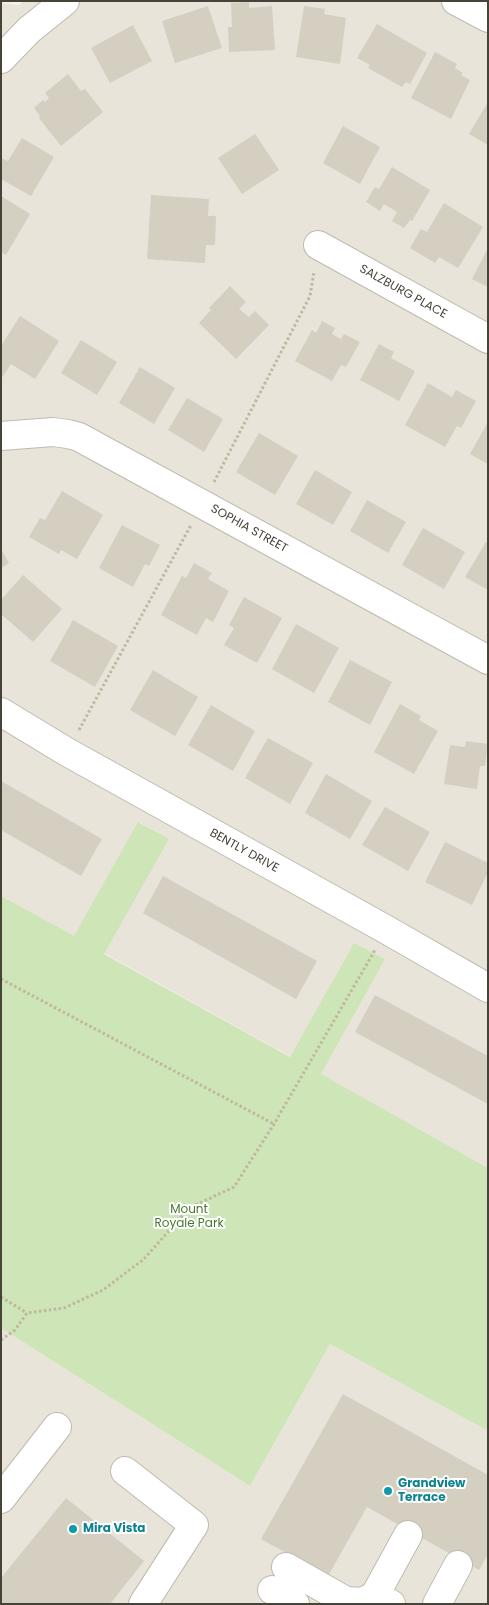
<!DOCTYPE html>
<style>
body{margin:0}
#map{position:relative;width:489px;height:1605px;overflow:hidden;background:#f4f2eb;font-family:Poppins,sans-serif}
canvas{display:block}
.frame{position:absolute;inset:0;border:2px solid #484339;pointer-events:none}
</style>
<div id="map">
<canvas width="489" height="1605"></canvas>
<div class="frame"></div>
</div>
<script>
const ctx = document.querySelector('canvas').getContext('2d');
ctx.lineJoin = 'round';
function fillPath(path, color) { ctx.fillStyle = color; ctx.fill(path, 'evenodd'); }
const shape = rows => new Path2D(rows.map(r => 'M' + r).join(''));
function stroke(path, color, width, dash) { ctx.strokeStyle = color; ctx.lineWidth = width; ctx.lineCap = dash ? 'butt' : 'round'; ctx.setLineDash(dash || []); ctx.stroke(path); }
function label(font, color, halo, rows, align = 'center') {
  ctx.font = font + ' Poppins,sans-serif'; ctx.lineWidth = 4; ctx.setLineDash([]); ctx.textBaseline = 'middle'; ctx.strokeStyle = halo; ctx.fillStyle = color; for (const [text, x, y, turn = 0] of rows) {
    ctx.save(); ctx.translate(x, y); ctx.rotate((+turn || 0) * Math.PI / 180); ctx.textAlign = isNaN(turn) ? turn : align; if (halo) ctx.strokeText(text, 0, 0); ctx.fillText(text, 0, 0); ctx.restore();
  }
}
fillPath(shape([
 [24,1,488,1,488,1168,320,1074,384,959,354,943,291,1057,104,953,168,839,139,822,74,937,1,896,1,3,19,5],
 [1,1328,250,1486,330,1344,488,1431,488,1604,1,1604]
]), '#e8e4da');
fillPath(shape([
 [138,822,169,839,104,954,290,1057,354,943,385,959,321,1074,488,1168,488,1431,330,1344,250,1486,1,1328,1,896,74,936]
]), '#cee5b7');
fillPath(shape([
 [249,2,249,8,272,6,275,50,229,52,228,27,232,27,231,3],
 [208,6,222,48,175,63,162,21],
 [304,6,325,9,324,14,346,18,340,64,296,57],
 [377,24,427,53,410,84,406,82,402,87,368,68,370,65,357,58],
 [133,25,152,61,110,83,91,48],
 [435,52,457,64,455,68,463,73,461,75,470,80,451,119,411,98],
 [68,74,81,91,85,89,103,112,61,146,39,118,40,116,34,108,43,100,45,102,49,98,45,93],
 [488,102,488,145,469,134],
 [343,126,380,147,360,184,323,163],
 [255,134,279,170,242,194,218,158],
 [22,138,54,157,31,196,1,179,1,158,8,161],
 [392,167,430,190,412,221,410,220,404,228,392,221,397,212,384,204,380,211,366,202,375,187,379,189],
 [151,195,209,199,208,216,216,216,215,245,206,245,205,263,147,259],
 [1,196,30,214,6,255,1,252],
 [444,203,483,227,458,268,439,257,435,263,410,248,421,229,427,232],
 [488,248,488,287,472,279],
 [230,286,246,302,239,309,249,317,255,311,269,325,236,359,199,323,211,310,209,308],
 [20,316,59,341,35,379,11,364,1,379,1,346],
 [322,321,335,328,332,334,341,339,344,334,360,342,346,367,341,365,332,381,295,361,312,330,316,333],
 [81,340,117,362,97,395,61,373],
 [379,344,394,352,391,358,415,371,399,401,360,380],
 [140,367,175,388,154,424,119,403],
 [428,383,452,397,456,390,476,401,461,428,457,426,445,447,405,425],
 [187,398,223,419,204,452,168,430],
 [488,422,488,464,470,454],
 [259,433,298,456,275,495,236,472],
 [315,470,352,492,333,525,296,504],
 [62,491,103,515,77,559,61,550,59,554,29,537,40,518,45,520],
 [367,500,406,522,388,553,350,531],
 [122,525,160,545,149,566,145,564,133,587,99,568],
 [423,528,465,552,444,589,402,565],
 [486,542,488,543,488,590,465,577],
 [1,549,9,563,1,568],
 [194,563,212,573,208,579,229,591,213,622,206,618,197,635,161,615,182,576,186,578],
 [23,575,62,609,33,642,1,614,1,600],
 [244,597,282,618,257,663,224,645,234,628,229,625],
 [73,620,118,646,95,687,50,661],
 [296,624,339,648,314,693,272,669],
 [350,660,392,682,370,725,328,702],
 [153,670,198,697,175,736,130,710],
 [400,704,421,716,419,720,438,731,414,774,374,752],
 [211,705,255,731,233,771,188,745],
 [268,738,313,763,290,804,245,778],
 [466,741,488,744,485,766,480,766,477,789,444,784,450,745,465,747],
 [326,774,372,801,350,839,305,813],
 [1,781,102,839,81,876,1,830],
 [385,807,430,832,408,871,362,845],
 [445,842,488,863,488,872,472,905,425,882],
 [163,876,317,961,296,999,143,913],
 [375,995,488,1056,488,1104,355,1032],
 [343,1394,488,1475,488,1554,479,1570,367,1507,328,1576,261,1539],
 [66,1498,144,1561,110,1604,1,1604,1,1578]
]), '#d5cfc1');
const minor = shape([
 [456,1,488,18],
 [1,59,29,30,65,1],
 [318,245,488,339],
 [1,436,53,432,68,434,79,437,488,660],
 [1,712,67,752,387,930,488,988],
 [125,1471,194,1525,143,1604],
 [1,1499,57,1427],
 [286,1567,346,1601,363,1602,375,1595,391,1604],
 [272,1590,295,1604],
 [375,1595,408,1535],
 [437,1604,458,1565]
]);
stroke(minor, '#bfbaae', 30);
stroke(shape([
 [214,482,310,296,314,272],
 [79,730,191,525],
 [1,979,274,1124],
 [1,1297,27,1313],
 [1,1340,15,1330,27,1313,64,1308,103,1290,144,1259,189,1208,234,1187,274,1124,375,950]
]), '#c0b7a0', 3, [2.5, 2.5]);
stroke(minor, '#fff', 28);
for (const [x, y, r, color] of [
 [388,1491,5,"#0f9aa8"],
 [73,1529,5,"#0f9aa8"]
]) { const dot = new Path2D(); dot.arc(x, y, r, 0, 2 * Math.PI); ctx.fillStyle = color; ctx.fill(dot); stroke(dot, '#fff', 2); }
label('12px', '#484339', '#fff', [
 ["SALZBURG PLACE",403,292,29],
 ["SOPHIA STREET",249,529,29],
 ["BENTLY DRIVE",244,851,29]
]);
label('12px', '#477730', '#fff', [
 ["Mount",189,1210],
 ["Royale Park",189,1224]
]);
label('bold 12px', '#0d838f', '#fff', [
 ["Grandview",398,1484],
 ["Terrace",398,1498],
 ["Mira Vista",83,1529]
], 'left');
</script>
